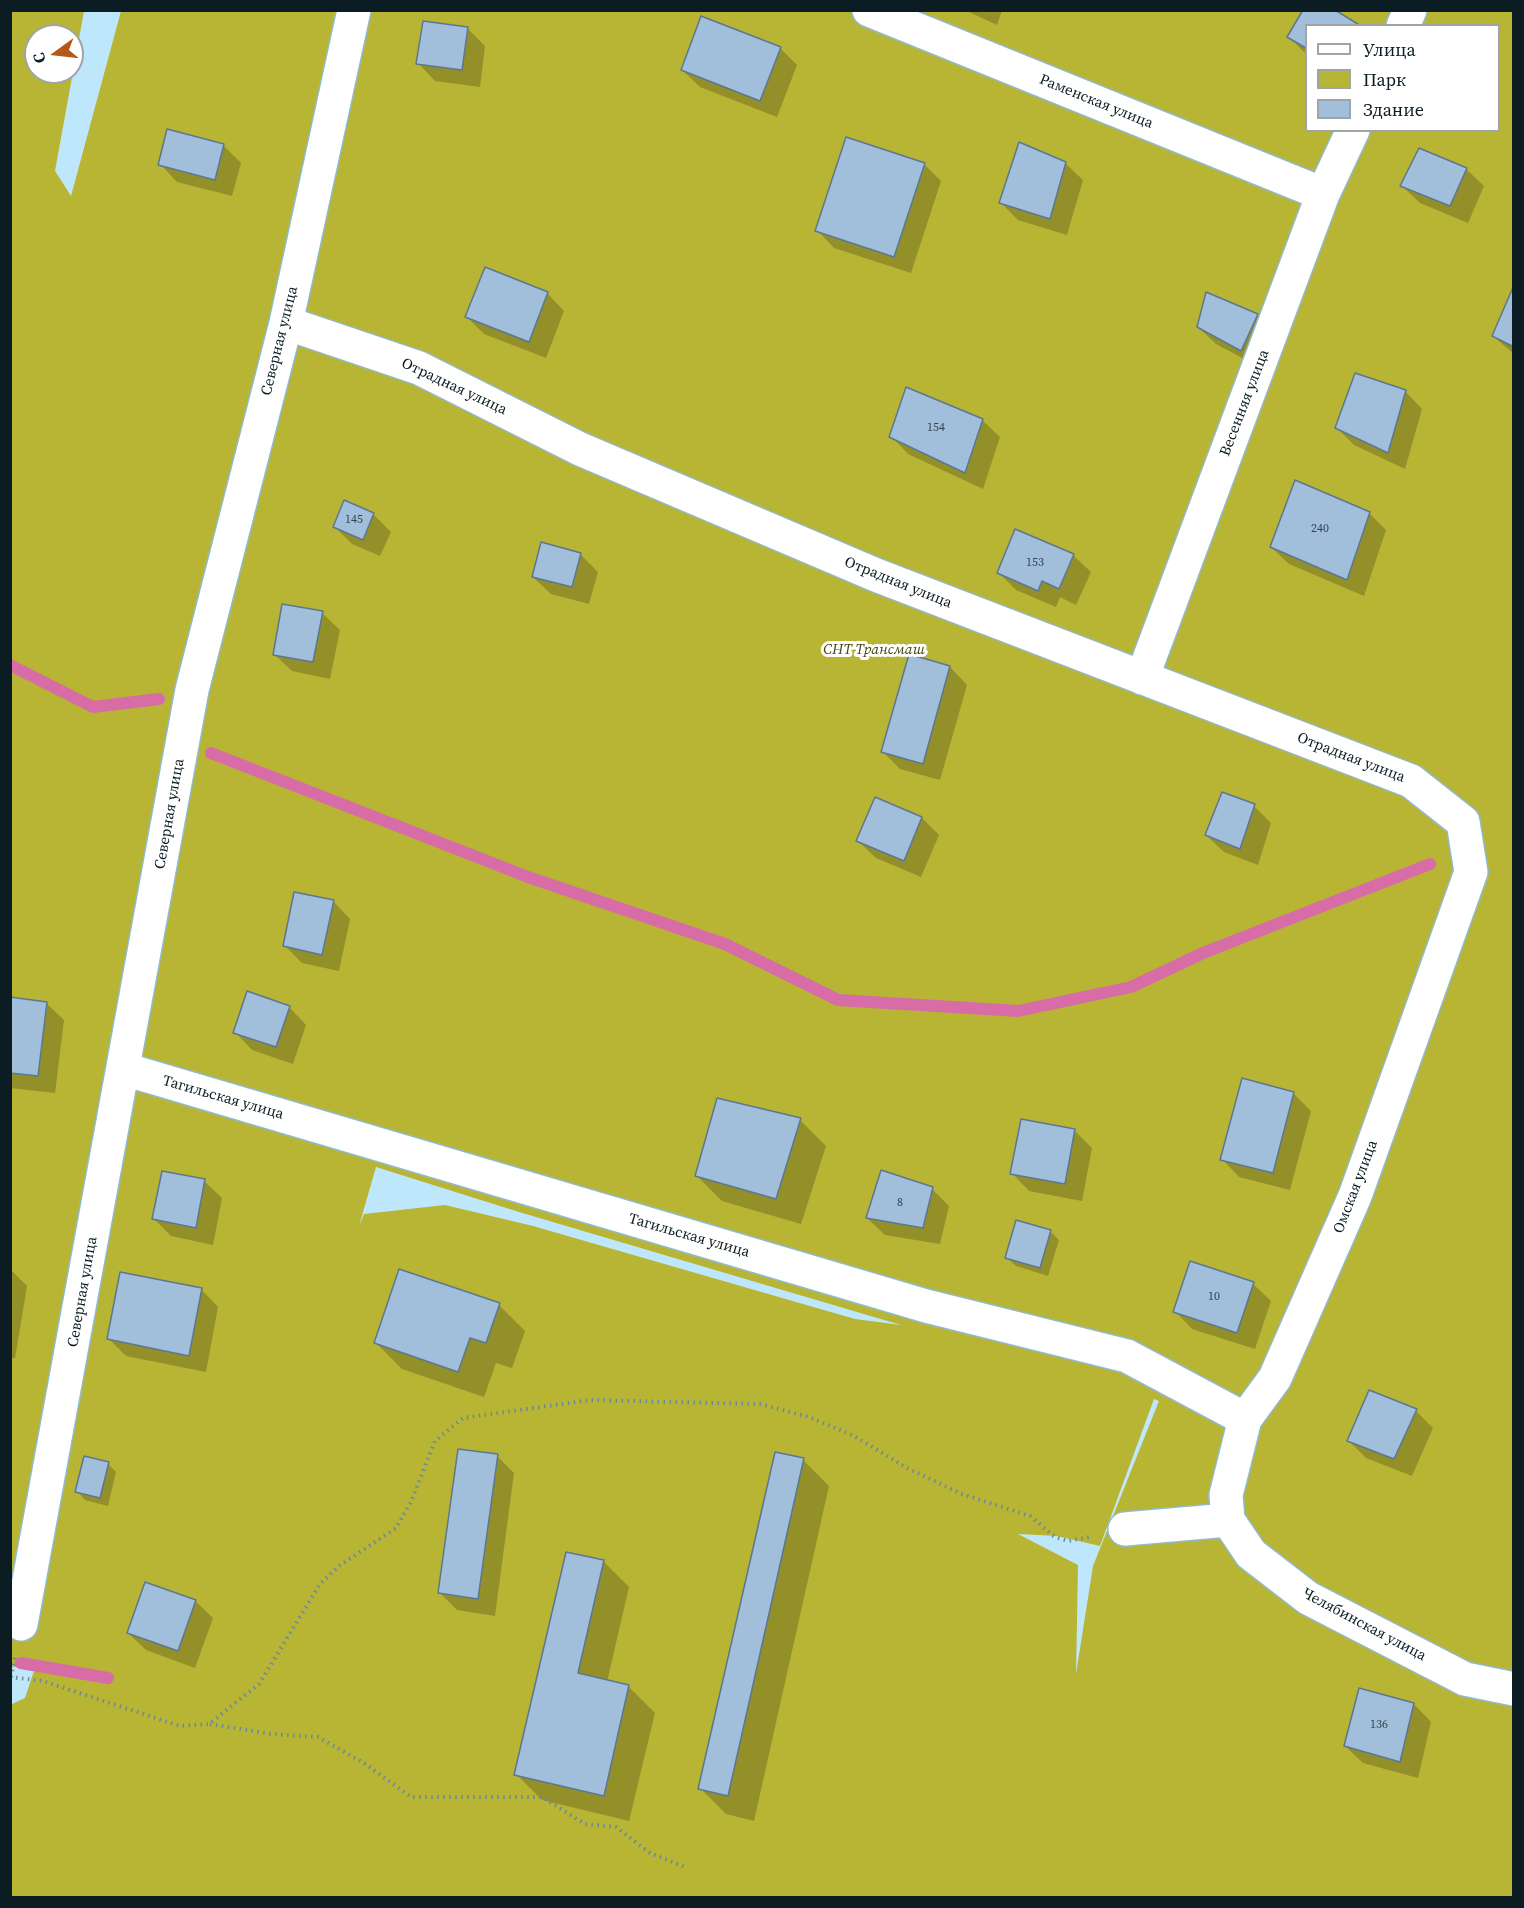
<!DOCTYPE html>
<meta charset="utf-8">
<style>
body{margin:0}
#map{position:relative;width:1524px;height:1908px;overflow:hidden;background:#bee7fb;font-family:"Source Serif 4",serif}
canvas{display:block}
.frame{position:absolute;inset:0;border:12px solid #0c1c23;pointer-events:none}
.legend{position:absolute;left:1305px;top:24px;width:195px;height:108px;box-sizing:border-box;background:#fff;border:2px solid #9ea4a7;margin:0;padding:8px 10px;list-style:none;font-size:18px;color:#0c1c23}
.legend li{display:flex;align-items:center;gap:12px;height:30px}
.legend b{width:30px;border:2px solid #9ea4a7}
.north{position:absolute;left:24px;top:24px;width:60px;height:60px;box-sizing:border-box;background:#fff;border:2px solid #9ea4a7;border-radius:50%;rotate:255deg;font-size:16px;font-weight:700;line-height:24px;text-align:center;color:#0c1c23}
.north::after{content:'';display:block;margin:auto;width:21px;height:27px;background:#b75616;clip-path:polygon(50% 0,100% 100%,50% 72%,0 100%)}
</style>
<div id="map">
<canvas width="1524" height="1908"></canvas>
<div class="frame"></div>
<ul class="legend">
<li><b style="height:8px;background:#fff"></b>Улица</li>
<li><b style="height:16px;background:#b8b434"></b>Парк</li>
<li><b style="height:16px;background:#a1beda"></b>Здание</li>
</ul>
<div class="north">С</div>
</div>
<script>
const ctx = document.querySelector('canvas').getContext('2d');
ctx.lineJoin = 'round';
function fillPath(path, color) { ctx.fillStyle = color; ctx.fill(path, 'evenodd'); }
const shape = rows => new Path2D(rows.map(r => 'M' + r).join(''));
function stroke(path, color, width, dash) { ctx.strokeStyle = color; ctx.lineWidth = width; ctx.lineCap = dash ? 'butt' : 'round'; ctx.setLineDash(dash || []); ctx.stroke(path); }
function label(font, color, halo, rows, align = 'center') {
  ctx.font = font + ' "Source Serif 4",serif'; ctx.lineWidth = 6; ctx.setLineDash([]); ctx.textBaseline = 'middle'; ctx.strokeStyle = halo; ctx.fillStyle = color; for (const [text, x, y, turn = 0] of rows) {
    ctx.save(); ctx.translate(x, y); ctx.rotate((+turn || 0) * Math.PI / 180); ctx.textAlign = isNaN(turn) ? turn : align; if (halo) ctx.strokeText(text, 0, 0); ctx.fillText(text, 0, 0); ctx.restore();
  }
}
fillPath(shape([
 [11,11,84,11,55,171,71,196,121,11,1513,11,1513,1897,11,1897,10,1705,25,1698,34,1671,10,1666],
 [1306,26,1498,26,1498,130,1306,130],
 [36,36,72,36,72,72,36,72],
 [376,1167,519,1212,901,1325,855,1319,533,1226,445,1205,364,1214,359,1226],
 [1154,1399,1159,1401,1093,1566,1076,1674,1078,1565,1018,1534,1057,1536,1100,1546]
]), '#b8b434');
fillPath(shape([
 [965,10,1002,10,997,25],
 [1304,10,1306,26,1306,54,1289,37],
 [468,29,485,46,480,87,435,81,418,63],
 [780,48,797,65,777,117,700,87,682,70],
 [223,145,241,163,232,196,177,182,160,164],
 [1065,163,1083,180,1067,235,1018,220,1001,203],
 [924,164,941,181,911,273,834,248,817,230],
 [1466,169,1484,186,1468,223,1420,203,1402,186],
 [1514,289,1514,354,1493,336],
 [547,293,564,311,546,358,484,334,467,317],
 [1257,315,1274,332,1259,367,1216,344,1198,327],
 [1405,391,1422,409,1405,469,1354,445,1336,427],
 [982,420,1000,437,983,489,908,454,891,436],
 [1369,513,1386,530,1364,596,1289,564,1271,547],
 [373,514,391,532,380,556,352,544,335,527],
 [580,554,598,572,589,604,551,594,533,577],
 [1073,555,1091,572,1076,605,1060,597,1056,607,1016,590,998,572],
 [322,613,340,630,330,679,292,671,274,654],
 [910,656,950,667,967,685,940,780,900,769,883,752],
 [1254,806,1271,823,1258,865,1224,852,1206,835],
 [922,818,939,835,921,877,876,858,858,841],
 [333,901,350,919,339,971,302,963,285,946],
 [10,998,46,1003,64,1020,55,1093,10,1088],
 [289,1007,306,1025,293,1064,252,1050,235,1032],
 [1293,1093,1311,1111,1290,1190,1239,1177,1222,1159],
 [800,1120,826,1146,801,1224,722,1201,696,1175],
 [1075,1131,1092,1148,1082,1201,1029,1191,1012,1173],
 [204,1181,222,1198,213,1245,171,1236,154,1219],
 [932,1189,949,1206,940,1244,885,1235,867,1218],
 [1050,1231,1059,1240,1048,1276,1016,1266,1007,1258],
 [10,1269,27,1286,15,1358,10,1358],
 [1253,1284,1271,1301,1255,1349,1192,1329,1175,1311],
 [201,1289,218,1307,206,1372,126,1356,109,1339],
 [499,1305,525,1331,512,1368,496,1363,484,1397,402,1369,376,1343],
 [1416,1411,1433,1428,1412,1476,1366,1458,1349,1441],
 [497,1456,514,1473,495,1616,457,1610,440,1593],
 [803,1460,829,1486,754,1821,726,1814,700,1788],
 [108,1464,116,1472,108,1506,85,1500,77,1491],
 [603,1561,629,1587,607,1682,629,1687,655,1713,629,1821,542,1800,516,1774],
 [195,1601,213,1618,195,1668,146,1650,128,1633],
 [1414,1704,1431,1722,1418,1778,1363,1763,1345,1746]
]), '#0003');
stroke(shape([
 [10,665,93,707,159,699],
 [211,753,528,877,725,944,838,1000,1018,1011,1131,987,1203,953,1430,864],
 [21,1663,108,1678]
]), '#d86ca7', 12);
const building = shape([
 [1303,10,1335,10,1361,26,1306,26,1306,48,1287,37,1303,10],
 [701,16,781,47,760,101,681,70,701,16],
 [423,21,468,27,462,70,416,64,423,21],
 [167,129,224,144,215,180,158,165,167,129],
 [846,137,925,163,894,257,815,231,846,137],
 [1019,142,1066,162,1050,219,999,203,1019,142],
 [1419,148,1467,168,1450,206,1400,186,1419,148],
 [485,267,548,292,529,342,465,317,485,267],
 [1514,285,1514,347,1492,336,1514,285],
 [1206,292,1258,314,1241,351,1197,327,1206,292],
 [1355,373,1406,390,1388,453,1335,428,1355,373],
 [906,387,983,419,965,473,889,437,906,387],
 [1295,480,1370,512,1347,580,1270,547,1295,480],
 [344,500,374,513,363,540,333,527,344,500],
 [1015,529,1074,554,1059,589,1042,581,1038,591,997,573,1015,529],
 [541,542,581,553,572,587,532,577,541,542],
 [282,604,323,611,313,662,273,655,282,604],
 [909,654,950,666,923,764,881,752,909,654],
 [1222,792,1255,804,1240,849,1205,835,1222,792],
 [875,797,922,817,904,861,856,841,875,797],
 [294,892,334,900,322,955,283,946,294,892],
 [247,991,290,1006,276,1047,233,1033,247,991],
 [10,997,47,1002,38,1076,10,1073,10,997],
 [1242,1078,1294,1092,1273,1173,1220,1160,1242,1078],
 [717,1098,801,1118,776,1199,695,1176,717,1098],
 [1021,1119,1075,1129,1065,1184,1010,1174,1021,1119],
 [881,1170,933,1187,923,1228,866,1218,881,1170],
 [162,1171,205,1179,196,1228,152,1219,162,1171],
 [1016,1220,1051,1230,1040,1268,1005,1258,1016,1220],
 [1190,1261,1254,1282,1237,1333,1173,1312,1190,1261],
 [399,1269,500,1303,486,1343,470,1338,458,1372,374,1343,399,1269],
 [120,1272,202,1288,189,1356,107,1339,120,1272],
 [1369,1390,1417,1409,1394,1459,1347,1441,1369,1390],
 [458,1449,498,1454,478,1599,438,1593,458,1449],
 [775,1452,804,1458,728,1796,698,1789,775,1452],
 [84,1456,109,1462,100,1498,75,1492,84,1456],
 [566,1552,604,1560,578,1673,629,1685,604,1796,514,1775,566,1552],
 [145,1582,196,1600,178,1651,127,1633,145,1582],
 [1359,1688,1414,1703,1400,1762,1344,1746,1359,1688]
]);
fillPath(building, '#a1beda');
stroke(building, '#5c7791', 1.5);
const minor = shape([
 [869,10,1323,194],
 [1403,26,1410,10],
 [286,323,419,368,580,449,876,575,1411,781,1463,822,1471,872,1355,1196,1275,1378,1245,1419,1226,1495,1228,1520,1251,1554,1308,1598,1465,1679,1514,1689],
 [1142,678,1323,194,1353,130],
 [124,1069,926,1306,1127,1356,1245,1419],
 [1125,1529,1228,1520],
 [21,1624,192,690,286,323,354,10]
]);
stroke(minor, '#91bacd', 36);
stroke(shape([
 [10,1677,43,1681,180,1726,209,1724,259,1684,320,1584,339,1566,396,1528,411,1502,435,1441,463,1418,590,1400,760,1404,809,1417,854,1436,907,1468,962,1494,1030,1516,1055,1537,1068,1541,1090,1537],
 [11,1677,15,1657],
 [210,1724,271,1734,318,1737,364,1763,411,1797,542,1797,585,1824,616,1827,650,1853,685,1867]
]), '#6d8a98', 4, [1.5, 4.5]);
stroke(minor, '#fff', 33);
label('12px', '#314451', null, [
 ["154",936,428],
 ["145",354,520],
 ["240",1320,529],
 ["153",1035,563],
 ["8",900,1203],
 ["10",1214,1297],
 ["136",1379,1725]
]);
label('15px', '#0c1c23', '#fff', [
 ["Раменская улица",1096,102,22],
 ["Северная улица",280,341,-76],
 ["Отрадная улица",454,387,25],
 ["Весенняя улица",1245,403,-69],
 ["Отрадная улица",898,583,22],
 ["Отрадная улица",1351,758,21],
 ["Северная улица",170,814,-80],
 ["Тагильская улица",223,1098,16],
 ["Омская улица",1356,1187,-69],
 ["Тагильская улица",689,1236,16],
 ["Северная улица",83,1292,-80],
 ["Челябинская улица",1364,1625,28]
]);
label('italic 15px', '#484611', '#fff', [
 ["СНТ Трансмаш",874,650]
]);
</script>
